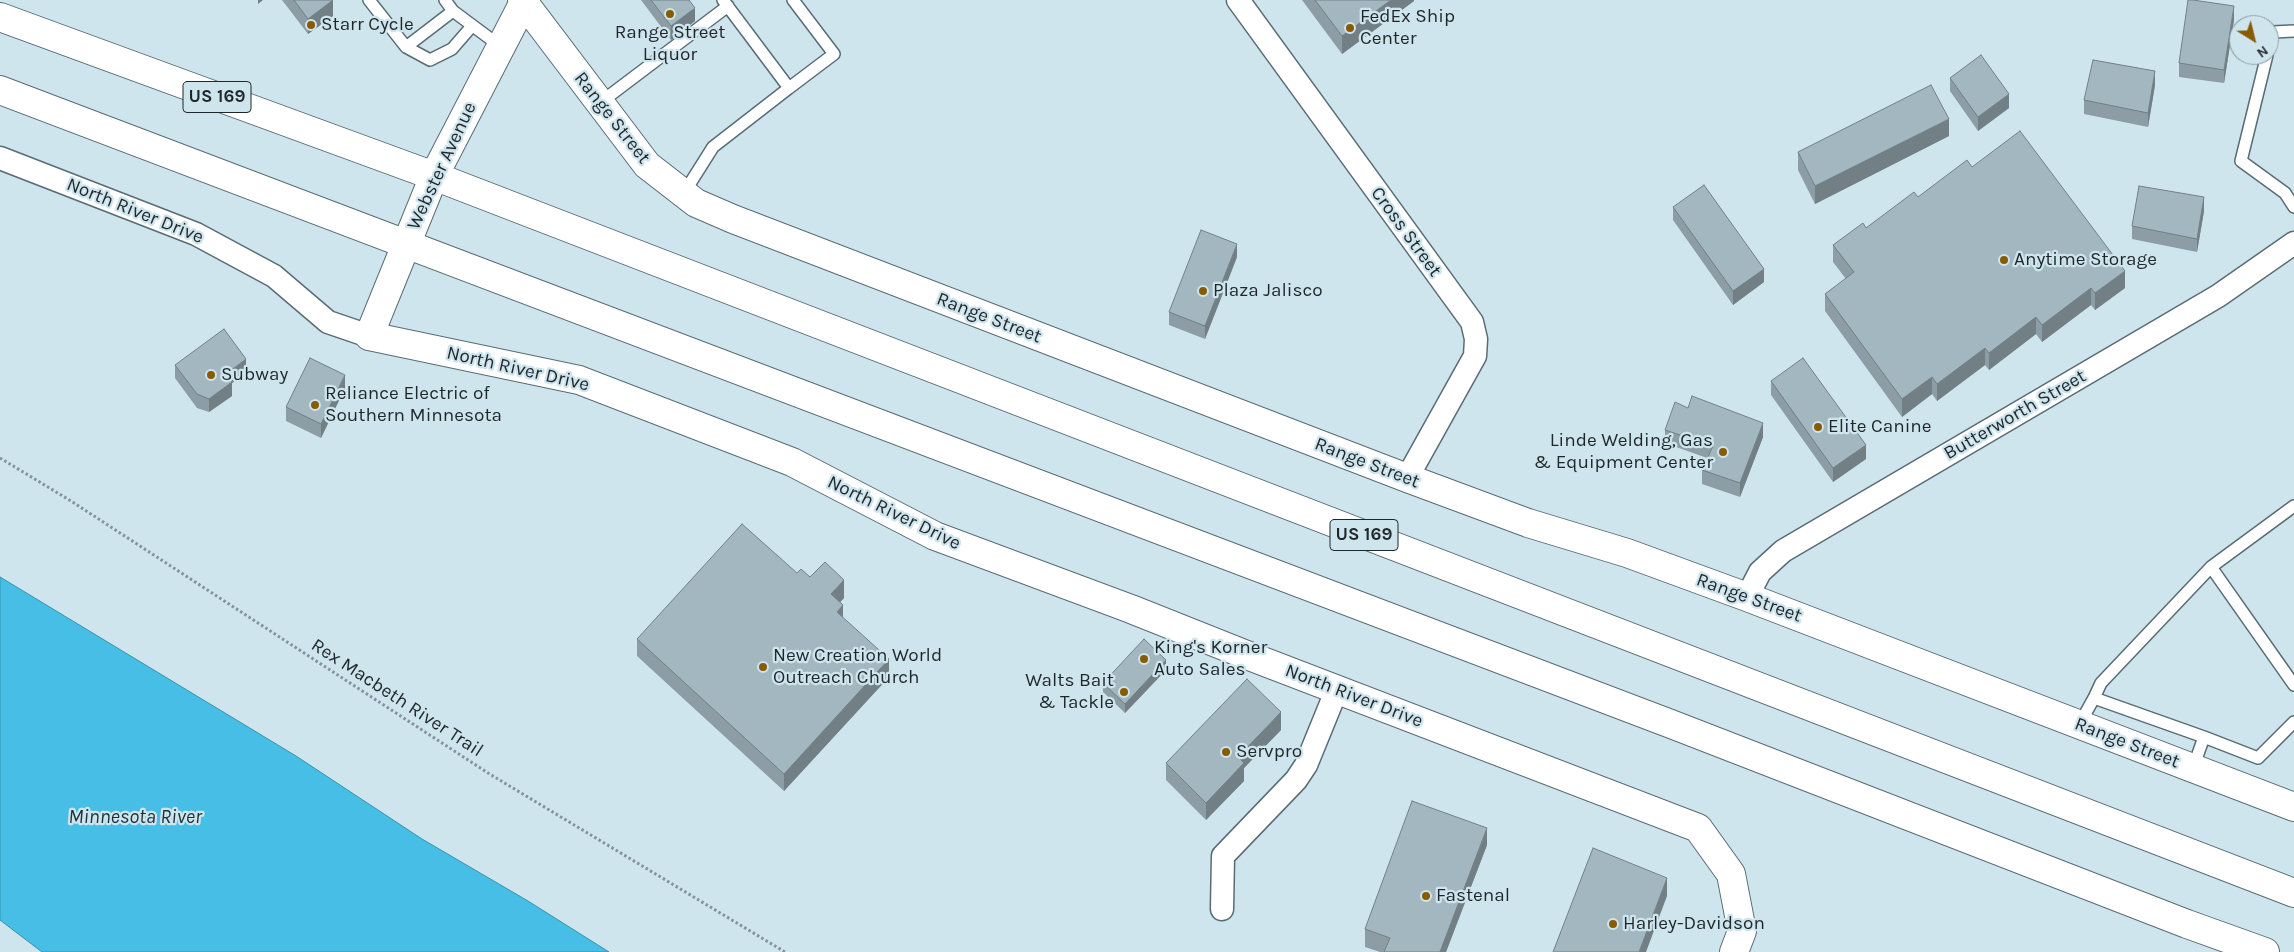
<!DOCTYPE html>
<style>
body{margin:0}
#map{position:relative;width:2294px;height:952px;overflow:hidden;background:#cfe5ee;font-family:Karla,sans-serif}
canvas{display:block}
.north{position:absolute;left:2229px;top:15px;width:50px;height:50px;box-sizing:border-box;background:#cfe5ee;border:1px solid #8999a0;border-radius:50%;rotate:144deg;font-size:14px;font-weight:700;line-height:20px;text-align:center;color:#1f272b}
.north::after{content:'';display:block;margin:auto;width:18px;height:22px;background:#895b00;clip-path:polygon(50% 0,100% 100%,50% 72%,0 100%)}
</style>
<div id="map">
<canvas width="2294" height="952"></canvas>
<div class="north">N</div>
</div>
<script>
const ctx = document.querySelector('canvas').getContext('2d');
ctx.lineJoin = 'round';
function fillPath(path, color) { ctx.fillStyle = color; ctx.fill(path, 'evenodd'); }
const shape = rows => new Path2D(rows.map(r => 'M' + r).join(''));
function stroke(path, color, width, dash) { ctx.strokeStyle = color; ctx.lineWidth = width; ctx.lineCap = dash ? 'butt' : 'round'; ctx.setLineDash(dash || []); ctx.stroke(path); }
function label(font, color, halo, rows, align = 'center') {
  ctx.font = font + ' Karla,sans-serif'; ctx.lineWidth = 4.5; ctx.setLineDash([]); ctx.textBaseline = 'middle'; ctx.strokeStyle = halo; ctx.fillStyle = color; for (const [text, x, y, turn = 0] of rows) {
    ctx.save(); ctx.translate(x, y); ctx.rotate((+turn || 0) * Math.PI / 180); ctx.textAlign = isNaN(turn) ? turn : align; if (halo) ctx.strokeText(text, 0, 0); ctx.fillText(text, 0, 0); ctx.restore();
  }
}
const water = shape([
 [0,577,296,756,422,839,528,901,609,952,42,952,0,920,0,577]
]);
fillPath(water, '#46bee5');
stroke(water, '#3a91ad', 1);
const lane = shape([
 [369,0,406,47,453,11,500,46],
 [445,0,453,11],
 [406,47,430,60,452,49,472,26],
 [2269,47,2273,32,2294,31],
 [2267,55,2241,161,2285,193,2294,207],
 [789,88,834,54,793,0],
 [601,102,728,6],
 [684,193,713,147,789,88,723,0],
 [2294,506,2211,567,2294,685],
 [2079,725,2094,698],
 [2204,737,2094,698,2101,683,2211,567],
 [2193,768,2204,737,2258,758,2294,722]
]);
const street = shape([
 [1238,0,1472,322,1476,339,1475,356,1407,478],
 [0,158,196,234,274,276,328,322,369,336],
 [1747,597,1760,572,1783,551,2218,296,2294,243],
 [1222,909,1223,856,1296,780,1306,765,1337,689]
]);
const secondary = shape([
 [522,0,647,165,696,203,733,219,1407,478,1528,523,1627,553,1747,597,2294,807],
 [525,0,434,176,369,336,579,380,792,462,935,536,1131,609,1244,654,1698,828,1731,874,1742,931,1734,952]
]);
const highway = shape([
 [0,17,434,176,2294,893],
 [0,90,1671,724,2187,924,2265,952]
]);
stroke(lane, '#596c73', 14);
stroke(street, '#596c73', 25);
stroke(secondary, '#596c73', 30);
stroke(highway, '#596c73', 30);
stroke(shape([
 [0,458,71,501,488,773,785,952]
]), '#83939a', 3, [2.5, 2.5]);
stroke(lane, '#fff', 11);
stroke(street, '#fff', 22);
stroke(secondary, '#fff', 28);
stroke(highway, '#fff', 28);
fillPath(shape([
 [282,0,333,0,333,16,308,34],
 [641,0,689,0,695,21,671,40],
 [1302,0,1414,0,1414,1,1342,54],
 [2234,20,2224,83,2179,77,2179,63],
 [1950,78,2009,108,1978,131,1950,91],
 [2155,85,2148,127,2084,114,2084,100],
 [1949,136,1815,204,1798,170,1798,152],
 [1972,167,2125,288,2095,310,2091,305,2042,342,2036,334,1989,370,1985,365,1937,401,1932,394,1902,417,1825,311,1825,294,1846,279,1833,262,1833,245,1866,228,1918,197],
 [1673,207,1764,282,1733,305,1673,220],
 [2204,211,2197,252,2132,239,2132,226],
 [1237,257,1205,339,1169,325,1169,312],
 [175,365,246,373,232,383,232,396,209,412,197,408,175,378],
 [1771,381,1866,459,1833,482,1771,395],
 [345,388,321,438,286,421,286,407],
 [1688,408,1763,437,1740,497,1702,484,1702,470,1707,458,1665,443,1665,430],
 [797,573,844,598,840,602,843,618,889,677,784,791,637,656,637,639],
 [1166,670,1125,713,1103,692,1103,683],
 [1281,730,1244,768,1244,781,1206,820,1166,780,1166,763],
 [1487,845,1446,952,1380,952,1365,947,1365,929]
]), '#8c9da5');
fillPath(shape([
 [258,0,263,0,258,4],
 [333,0,333,16,308,34,308,19],
 [1391,0,1414,0,1414,1,1342,54,1342,36],
 [2234,6,2234,20,2224,83,2224,70],
 [695,8,695,21,671,40,671,26],
 [2155,71,2155,85,2148,127,2148,113],
 [2009,94,2009,108,1978,131,1978,117],
 [1949,119,1949,136,1815,204,1815,186],
 [2204,197,2204,211,2197,252,2197,239],
 [1237,244,1237,257,1205,339,1205,326],
 [1764,269,1764,282,1733,305,1733,291],
 [2125,271,2125,288,2095,310,2095,293],
 [2091,288,2091,305,2042,342,2042,325],
 [2036,317,2036,334,1989,370,1989,353],
 [1985,348,1985,365,1937,401,1937,384],
 [246,359,246,373,232,383,232,396,209,412,209,399,226,374],
 [345,375,345,388,321,438,321,424],
 [1932,377,1932,394,1902,417,1902,399],
 [1763,423,1763,437,1740,497,1740,483],
 [1866,445,1866,459,1833,482,1833,468],
 [844,580,844,598,831,612,831,594],
 [843,605,843,623,837,612],
 [889,659,889,677,784,791,784,774],
 [1166,660,1166,670,1125,713,1125,704],
 [1281,712,1281,730,1244,768,1244,781,1206,820,1206,803,1238,757],
 [1487,828,1487,845,1446,952,1440,952],
 [1667,878,1667,896,1646,952,1639,952]
]), '#728086');
const building = shape([
 [294,0,333,0,308,19,294,0],
 [651,0,689,0,695,8,671,26,651,0],
 [1315,0,1391,0,1342,36,1315,0],
 [2188,0,2193,0,2234,6,2224,70,2179,63,2188,0],
 [1981,55,2009,94,1978,117,1950,78,1981,55],
 [2093,60,2155,71,2148,113,2084,100,2093,60],
 [1931,85,1949,119,1815,186,1798,152,1931,85],
 [2020,131,2125,271,2095,293,2091,288,2042,325,2036,317,1989,353,1985,348,1937,384,1932,377,1902,399,1825,294,1854,272,1833,245,1863,223,1866,228,1914,192,1918,197,1967,160,1972,167,2020,131],
 [1704,185,1764,269,1733,291,1673,207,1704,185],
 [2139,186,2204,197,2197,239,2132,226,2139,186],
 [1201,230,1237,244,1205,326,1169,312,1201,230],
 [224,329,246,359,226,374,232,382,209,399,197,394,175,365,224,329],
 [310,358,345,375,321,424,286,407,310,358],
 [1803,358,1866,445,1833,468,1771,381,1803,358],
 [1692,396,1763,423,1740,483,1702,470,1713,446,1665,430,1675,402,1688,408,1692,396],
 [742,524,797,573,801,569,810,577,825,562,844,580,831,594,843,605,837,612,889,659,784,774,637,639,742,524],
 [1144,639,1166,660,1125,704,1103,683,1144,639],
 [1247,679,1281,712,1238,757,1244,763,1206,803,1166,763,1247,679],
 [1412,801,1487,828,1440,952,1384,952,1390,938,1365,929,1412,801],
 [1593,848,1667,878,1639,952,1553,952,1593,848]
]);
fillPath(building, '#a3b7c0');
stroke(building, '#728086', 1);
for (const [x, y, r, color] of [
 [670,14,5,"#895b00"],
 [311,25,5,"#895b00"],
 [1350,28,5,"#895b00"],
 [2004,260,5,"#895b00"],
 [1203,291,5,"#895b00"],
 [211,375,5,"#895b00"],
 [315,405,5,"#895b00"],
 [1818,427,5,"#895b00"],
 [1723,452,5,"#895b00"],
 [1144,659,5,"#895b00"],
 [763,667,5,"#895b00"],
 [1124,692,5,"#895b00"],
 [1226,752,5,"#895b00"],
 [1426,896,5,"#895b00"],
 [1613,924,5,"#895b00"]
]) { const dot = new Path2D(); dot.arc(x, y, r, 0, 2 * Math.PI); ctx.fillStyle = color; ctx.fill(dot); stroke(dot, '#cfe5ee', 2); }
for (const [x, y, w] of [
 [217,97,68],
 [1364,535,68]
]) { const box = new Path2D(); box.roundRect(x - w / 2, y - 15.5, w, 31, 4); ctx.fillStyle = '#cfe5ee'; ctx.fill(box); stroke(box, '#1f272b', 1); }
label('bold 18px', '#1f272b', null, [
 ["US 169",217,97],
 ["US 169",1364,535]
]);
label('19px', '#1f272b', '#cfe5ee', [
 ["FedEx Ship",1360,17],
 ["Center",1360,39],
 ["Starr Cycle",321,25],
 ["Range Street",670,33,"center"],
 ["Liquor",670,55,"center"],
 ["Anytime Storage",2014,260],
 ["Plaza Jalisco",1213,291],
 ["Subway",221,375],
 ["Reliance Electric of",325,394],
 ["Southern Minnesota",325,416],
 ["Elite Canine",1828,427],
 ["Linde Welding, Gas",1713,441,"right"],
 ["& Equipment Center",1713,463,"right"],
 ["King's Korner",1154,648],
 ["Auto Sales",1154,670],
 ["New Creation World",773,656],
 ["Outreach Church",773,678],
 ["Walts Bait",1114,681,"right"],
 ["& Tackle",1114,703,"right"],
 ["Servpro",1236,752],
 ["Fastenal",1436,896],
 ["Harley-Davidson",1623,924]
], 'left');
label('19px', '#1f272b', '#cfe5ee', [
 ["Range Street",612,118,52],
 ["Webster Avenue",442,166,-65],
 ["North River Drive",135,211,22],
 ["Cross Street",1406,232,54],
 ["Range Street",989,318,21],
 ["North River Drive",518,369,13],
 ["Butterworth Street",2015,415,-30],
 ["Range Street",1367,463,21],
 ["North River Drive",894,513,26],
 ["Range Street",1749,598,20],
 ["North River Drive",1354,696,21],
 ["Rex Macbeth River Trail",397,698,33],
 ["Range Street",2127,743,21]
]);
label('italic 20px', '#1d3139', '#cfe5ee', [
 ["Minnesota River",135,817]
]);
</script>
